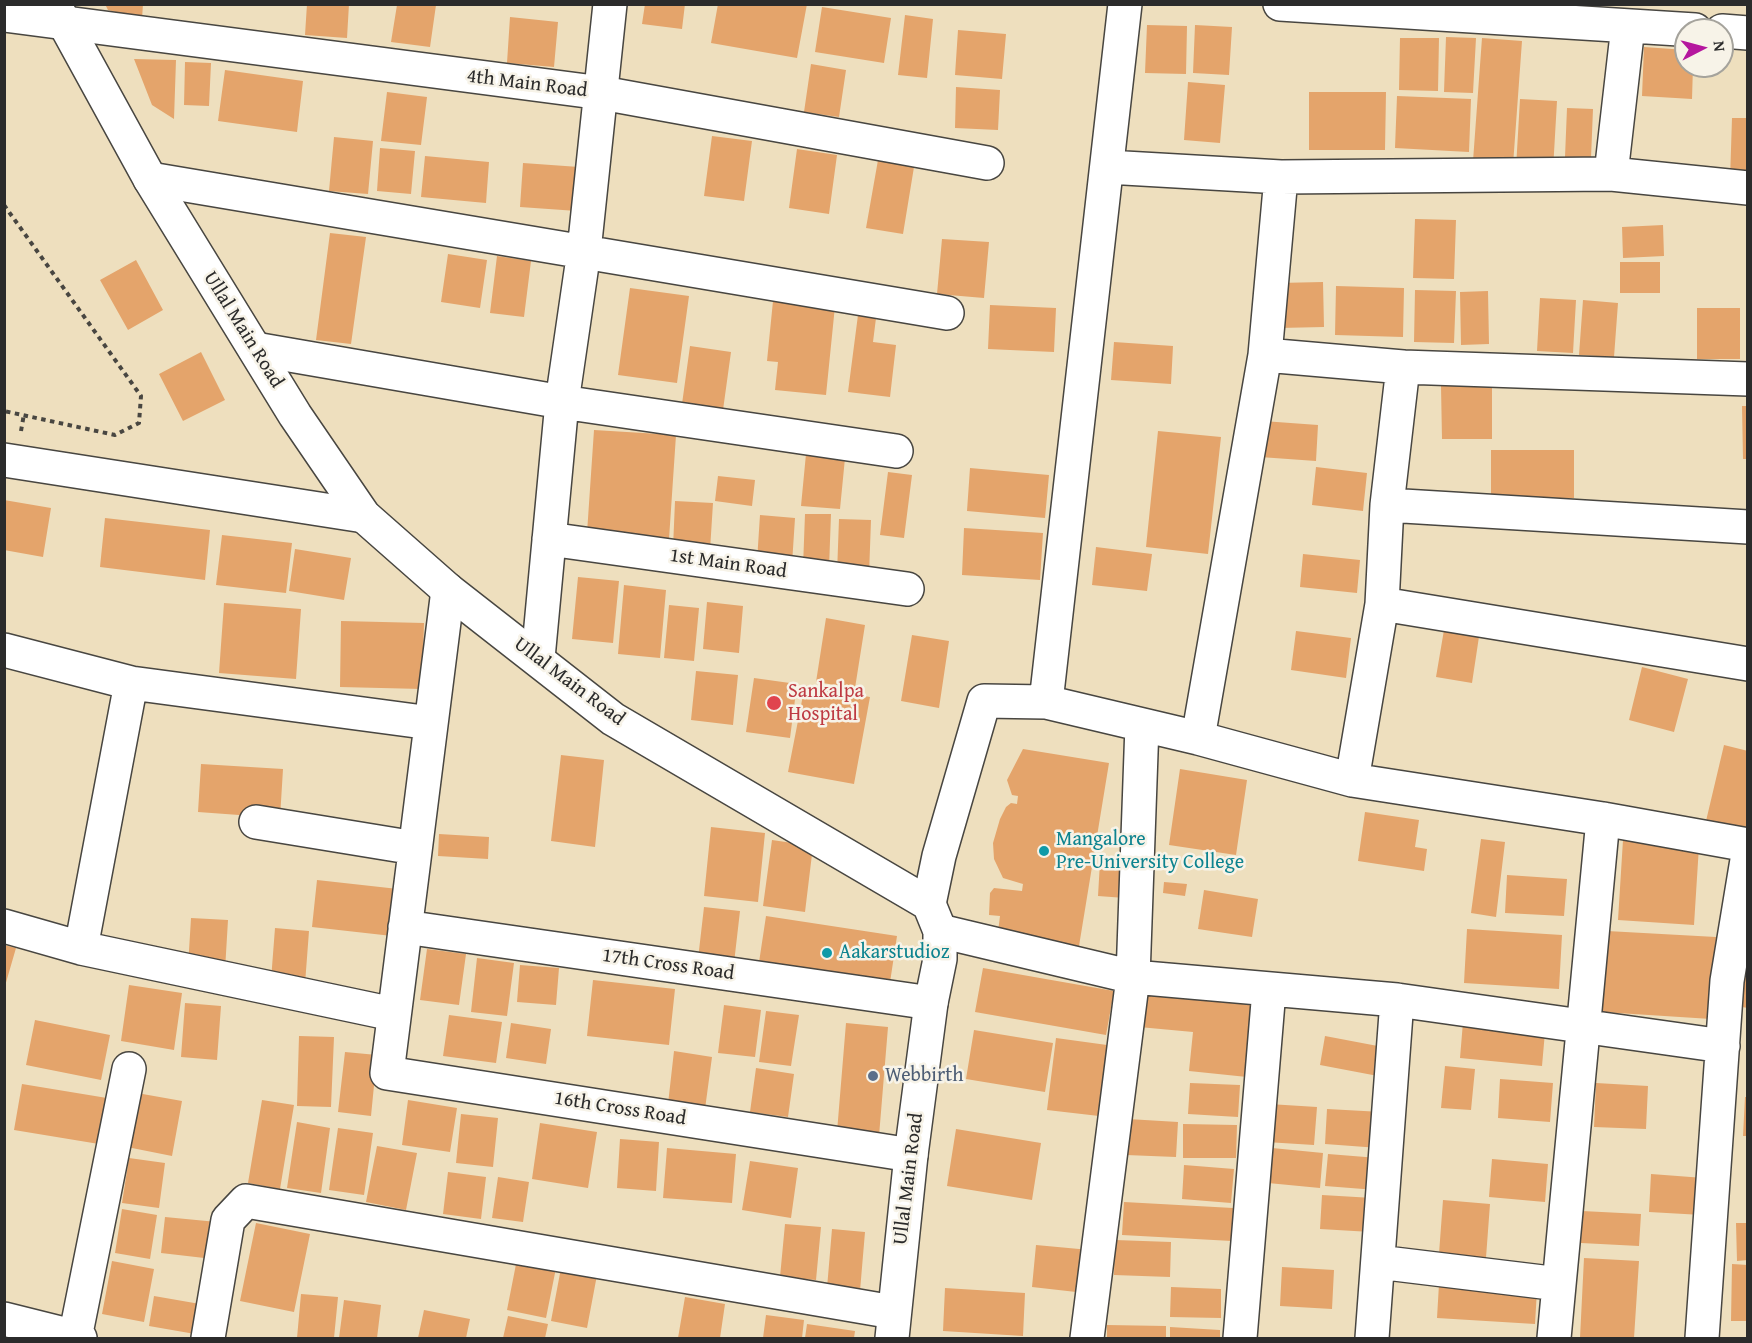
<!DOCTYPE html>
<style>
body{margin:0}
#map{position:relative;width:1752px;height:1343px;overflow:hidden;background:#eedfbe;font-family:"Gentium Book Plus",serif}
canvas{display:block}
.frame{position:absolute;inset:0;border:6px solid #2b2b2b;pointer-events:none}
.north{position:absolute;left:1674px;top:18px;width:60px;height:60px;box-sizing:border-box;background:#f7f3e8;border:2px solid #a5a39c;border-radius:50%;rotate:84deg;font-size:16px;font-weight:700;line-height:24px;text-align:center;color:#2b2b2b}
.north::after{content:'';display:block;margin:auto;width:21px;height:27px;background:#b5179e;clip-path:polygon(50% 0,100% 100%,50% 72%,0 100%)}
</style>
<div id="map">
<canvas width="1752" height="1343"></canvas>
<div class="frame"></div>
<div class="north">N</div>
</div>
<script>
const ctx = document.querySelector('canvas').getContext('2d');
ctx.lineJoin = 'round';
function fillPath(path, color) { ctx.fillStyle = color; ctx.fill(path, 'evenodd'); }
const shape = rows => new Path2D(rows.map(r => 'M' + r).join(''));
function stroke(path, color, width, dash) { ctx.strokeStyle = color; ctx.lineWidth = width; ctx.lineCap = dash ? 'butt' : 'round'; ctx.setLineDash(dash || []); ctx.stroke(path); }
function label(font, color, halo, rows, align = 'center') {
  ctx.font = font + ' "Gentium Book Plus",serif'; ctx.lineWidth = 5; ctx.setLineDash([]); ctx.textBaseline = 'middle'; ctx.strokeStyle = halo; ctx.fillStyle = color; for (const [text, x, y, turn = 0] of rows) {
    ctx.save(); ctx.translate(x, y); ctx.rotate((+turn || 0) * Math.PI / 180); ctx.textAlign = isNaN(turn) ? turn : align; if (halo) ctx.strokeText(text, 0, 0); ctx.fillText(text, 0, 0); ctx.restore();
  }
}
fillPath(shape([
 [105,4,143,4,142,19,108,10],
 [307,4,349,4,347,38,305,35],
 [645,4,685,4,682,29,642,24],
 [718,4,807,4,797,58,711,43],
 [397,5,436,5,430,47,391,42],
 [822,7,891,18,884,63,815,52],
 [905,15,933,19,927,78,898,75],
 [510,17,558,22,554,67,507,63],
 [1147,25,1187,26,1186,74,1145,73],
 [1195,25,1232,27,1229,75,1193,73],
 [958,30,1006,34,1002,79,955,75],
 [1446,37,1476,38,1473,93,1444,92],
 [1400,38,1439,38,1438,91,1399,90],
 [1482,38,1522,41,1513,165,1473,161],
 [1644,47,1686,50,1686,66,1693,66,1692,99,1642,96],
 [134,59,176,60,174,119,152,105],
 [185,62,211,63,209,106,184,105],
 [811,64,846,70,839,117,804,112],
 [225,70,303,81,297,132,218,121],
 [1188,82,1225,85,1220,143,1184,140],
 [956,87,1000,90,998,130,955,128],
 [387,92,427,97,421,145,381,141],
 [1309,92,1386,92,1385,150,1309,150],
 [1397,96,1471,99,1469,152,1395,148],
 [1520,99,1557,101,1553,170,1516,168],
 [1567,108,1593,109,1591,158,1565,157],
 [1732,118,1748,118,1748,181,1730,180],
 [712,136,752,141,744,201,704,196],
 [334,137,373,141,368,194,329,191],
 [380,148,415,151,411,194,377,191],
 [797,149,837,155,829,214,789,208],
 [425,156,489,162,486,203,421,197],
 [878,160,914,167,903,234,866,228],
 [523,163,579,167,577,211,520,207],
 [1415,219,1456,220,1454,279,1413,278],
 [1663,225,1664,256,1623,258,1622,227],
 [330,233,366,237,351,344,316,340],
 [942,239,989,242,984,298,937,294],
 [448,254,487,260,480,308,441,302],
 [497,256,531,261,524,317,490,313],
 [136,260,163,310,128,330,100,280],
 [1620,262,1660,262,1660,293,1620,293],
 [1323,282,1324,327,1279,328,1278,283],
 [1336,286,1404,288,1403,337,1335,335],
 [630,288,689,296,677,383,618,375],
 [1415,290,1456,291,1454,343,1414,342],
 [1488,291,1489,344,1461,345,1460,292],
 [1540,298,1576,300,1573,353,1537,351],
 [1583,300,1618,303,1614,357,1579,355],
 [773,301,835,306,826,395,775,390,778,362,767,361],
 [990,305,1056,308,1054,352,988,349],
 [1697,308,1740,308,1740,359,1697,359],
 [858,315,876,318,873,342,896,345,890,397,848,392],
 [1114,342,1173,346,1171,384,1111,380],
 [690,346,731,352,723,410,682,404],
 [201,352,225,400,183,421,159,374],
 [1441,386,1492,386,1492,439,1442,439],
 [1742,406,1748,406,1748,459,1743,459],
 [1263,421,1318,425,1316,461,1260,457],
 [594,430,676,435,669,539,587,533],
 [1158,431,1221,437,1208,554,1146,547],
 [1491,450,1574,450,1574,498,1491,499],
 [806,454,845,458,840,509,801,506],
 [1316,467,1367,473,1363,511,1312,505],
 [970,468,1049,475,1045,518,967,511],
 [888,472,912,475,904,538,880,535],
 [718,476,755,480,752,506,715,501],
 [4,500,51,508,43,557,4,550],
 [675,501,713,503,710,550,673,548],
 [805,514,831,514,829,568,803,567],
 [760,515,795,518,792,564,757,561],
 [105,518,210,530,205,580,100,567],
 [839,519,871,520,869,575,837,574],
 [964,528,1043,533,1040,580,962,575],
 [222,535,292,543,286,593,216,585],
 [1096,547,1152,554,1147,591,1092,585],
 [295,549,351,558,344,600,289,591],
 [1303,554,1360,560,1357,593,1300,587],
 [578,577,619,581,613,643,572,639],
 [624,585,666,590,660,658,618,654],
 [707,602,743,606,739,653,703,649],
 [224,603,301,609,296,679,219,673],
 [669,605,699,608,694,661,664,658],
 [826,618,865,625,855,688,816,682],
 [341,621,424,623,422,689,340,687],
 [1445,624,1480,630,1472,683,1436,677],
 [1296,631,1351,638,1346,678,1291,670],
 [912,635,949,641,939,708,901,701],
 [1642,667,1688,679,1674,732,1629,720],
 [696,671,738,675,733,725,691,720],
 [754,678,797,684,790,738,746,732],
 [805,685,870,697,854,784,788,772],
 [1724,745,1748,751,1748,830,1706,821],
 [1023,749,1109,763,1079,946,998,932,1000,916,989,915,990,893,994,888,1022,891,1023,884,1003,878,994,859,993,843,1000,819,1006,807,1011,803,1017,804,1018,796,1012,795,1007,780],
 [561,755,604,760,595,847,551,841],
 [201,764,283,769,280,818,198,812],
 [1180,769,1247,780,1236,855,1169,845],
 [1365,812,1419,820,1415,847,1427,849,1424,871,1358,861],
 [711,827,765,833,758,902,704,896],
 [439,834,489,837,488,859,438,856],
 [1481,839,1505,842,1496,917,1471,913],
 [772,840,813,846,805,912,763,906],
 [1623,840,1699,846,1694,925,1618,920],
 [1100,862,1127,864,1125,898,1098,896],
 [1507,875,1567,879,1564,916,1505,913],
 [317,880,407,890,401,937,312,927],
 [1164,882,1187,884,1185,896,1163,893],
 [1204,890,1258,899,1252,937,1198,929],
 [704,907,740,911,734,963,698,959],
 [766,916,897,936,889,989,758,969],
 [191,918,228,920,225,970,188,967],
 [275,928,309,931,305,984,271,980],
 [1467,929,1562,935,1559,989,1464,983],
 [1607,931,1716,937,1711,1019,1602,1012],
 [4,945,16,948,5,986,4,985],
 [427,949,466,954,459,1005,420,1000],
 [477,958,514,963,507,1016,471,1012],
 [520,965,559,968,556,1005,517,1002],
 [983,968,1114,991,1106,1035,975,1012],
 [1742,974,1748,974,1748,1008,1742,1007],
 [593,980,675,989,669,1045,587,1036],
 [129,985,182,993,174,1050,121,1041],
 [1142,995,1254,1005,1247,1077,1189,1071,1193,1032,1139,1027],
 [185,1003,221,1006,217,1060,181,1057],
 [724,1005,761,1010,755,1057,718,1053],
 [766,1011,799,1015,791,1066,759,1062],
 [449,1015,502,1022,496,1063,443,1056],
 [35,1020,110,1035,101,1080,26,1065],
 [1463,1022,1545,1032,1542,1066,1460,1058],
 [511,1023,551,1029,546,1064,506,1058],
 [846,1023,888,1027,879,1136,837,1132],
 [974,1030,1053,1043,1045,1092,966,1079],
 [299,1036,334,1037,331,1107,297,1106],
 [1325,1036,1383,1047,1378,1076,1320,1065],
 [1056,1038,1107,1045,1099,1116,1047,1110],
 [674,1051,712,1057,705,1109,668,1104],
 [345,1052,377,1055,371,1116,338,1112],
 [1445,1066,1475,1069,1471,1110,1441,1108],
 [756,1068,794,1074,788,1117,750,1112],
 [1500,1079,1553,1083,1550,1122,1498,1118],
 [1190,1083,1240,1085,1238,1117,1188,1114],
 [1596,1083,1648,1086,1646,1129,1594,1127],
 [22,1084,113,1099,105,1145,14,1130],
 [137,1093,182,1101,172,1156,127,1147],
 [1745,1097,1748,1097,1748,1136,1743,1136],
 [262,1100,294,1105,280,1189,248,1183],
 [408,1100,457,1108,450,1152,402,1145],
 [1269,1104,1317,1107,1314,1145,1266,1142],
 [1327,1109,1382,1112,1379,1148,1325,1144],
 [461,1114,498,1118,493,1167,456,1163],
 [1128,1119,1178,1122,1176,1157,1126,1155],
 [297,1122,330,1128,321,1193,287,1188],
 [540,1123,597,1132,588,1188,532,1179],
 [1183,1124,1237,1125,1236,1158,1183,1158],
 [338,1128,373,1133,364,1195,329,1190],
 [956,1129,1041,1143,1032,1200,947,1186],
 [620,1139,659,1142,656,1191,617,1188],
 [377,1146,417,1153,406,1210,366,1202],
 [667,1148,736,1154,732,1203,663,1198],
 [1272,1148,1323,1153,1320,1188,1268,1183],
 [1328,1154,1378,1158,1376,1190,1325,1186],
 [129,1158,165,1163,159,1208,122,1203],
 [1492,1159,1548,1164,1545,1202,1489,1197],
 [750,1161,798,1168,791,1218,742,1210],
 [1184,1165,1234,1169,1231,1203,1182,1199],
 [448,1172,486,1177,481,1219,443,1214],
 [1651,1174,1704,1178,1702,1215,1649,1212],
 [498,1177,529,1182,523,1222,492,1218],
 [1322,1195,1373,1198,1371,1232,1320,1229],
 [1443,1200,1490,1204,1485,1271,1438,1267],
 [1124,1202,1233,1208,1232,1241,1122,1235],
 [122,1209,157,1215,150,1259,115,1253],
 [1582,1211,1641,1214,1639,1246,1581,1243],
 [165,1217,217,1222,213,1259,161,1253],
 [256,1223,310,1234,294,1312,240,1301],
 [1736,1223,1748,1223,1748,1260,1737,1261],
 [785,1224,821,1227,816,1280,780,1277],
 [832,1229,865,1232,860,1291,827,1288],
 [1115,1240,1171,1242,1170,1277,1114,1275],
 [1036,1245,1090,1250,1085,1293,1032,1287],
 [518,1254,557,1263,546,1318,507,1310],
 [1584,1258,1639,1261,1634,1338,1580,1338],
 [112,1261,154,1269,144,1322,102,1314],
 [1732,1264,1748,1265,1748,1321,1731,1321],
 [1282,1267,1334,1270,1332,1309,1280,1306],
 [561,1268,597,1275,587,1328,551,1321],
 [1439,1284,1537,1290,1535,1324,1437,1318],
 [1171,1287,1221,1289,1221,1318,1170,1317],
 [945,1288,1025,1293,1023,1336,943,1331],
 [301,1294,338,1297,334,1338,297,1338],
 [154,1296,200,1304,195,1334,149,1326],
 [685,1297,725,1304,720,1338,678,1338],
 [344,1300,381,1305,377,1338,339,1338],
 [424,1310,470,1319,466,1338,418,1338],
 [766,1315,804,1320,802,1338,763,1338],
 [508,1316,548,1324,545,1338,503,1338],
 [807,1324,855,1331,854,1338,805,1338],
 [1107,1325,1166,1326,1166,1338,1107,1338],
 [1170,1327,1220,1330,1220,1338,1170,1338]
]), '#e4a46b');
const minor = shape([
 [1280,4,1695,30],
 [4,15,602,93,987,163],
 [1722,31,1748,33],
 [1107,167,1281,177,1611,174,1748,188],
 [1611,174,1628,26],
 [150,179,947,313],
 [255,349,562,402,896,451],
 [1265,355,1403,367,1748,379],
 [4,460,364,516],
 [1387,505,1748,527],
 [549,539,907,589],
 [448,590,387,1073,911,1155],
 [1382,604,1748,664],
 [4,650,131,683,81,948],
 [538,658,562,402,584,251,610,4],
 [131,683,431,723],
 [1046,702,1198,738,1352,780,1603,819,1748,845],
 [1198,738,1265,355,1281,177],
 [1352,780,1382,604,1387,505,1403,367],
 [256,822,415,848],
 [929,904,939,856,984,701,1046,702,1125,4],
 [4,926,81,948,393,1014],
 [405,927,931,1003],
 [940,931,1133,977,1397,1000,1372,1338],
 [1397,1000,1723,1046],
 [1378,1262,1559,1284],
 [4,1319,80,1338],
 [75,1338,129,1069],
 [208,1338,228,1220,246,1201,893,1312],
 [1087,1338,1133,977,1142,725],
 [1240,1338,1269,990],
 [1554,1338,1603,819],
 [1702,1338,1727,981,1748,854]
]);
const major = shape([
 [54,4,150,179,295,415,364,516,448,590,613,719,929,904,940,931,940,959,931,1003,911,1155,892,1338]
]);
stroke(minor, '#484641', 36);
stroke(major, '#484641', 36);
stroke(shape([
 [4,205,141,396,139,423,115,435,4,411],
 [21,431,24,414]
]), '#484641', 4, [4.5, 4.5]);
stroke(minor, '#fff', 33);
stroke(major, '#fff', 33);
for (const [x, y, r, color] of [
 [774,703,8,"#e0444e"],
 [1044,851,6,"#0f9aa8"],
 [827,953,6,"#0f9aa8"],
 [873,1076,6,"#5c6f8a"]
]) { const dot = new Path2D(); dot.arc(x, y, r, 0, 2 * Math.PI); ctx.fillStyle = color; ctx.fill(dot); stroke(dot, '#f7f3e8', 2); }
label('20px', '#2b2b2b', '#f7f3e8', [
 ["4th Main Road",527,84,7],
 ["Ullal Main Road",243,330,58],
 ["1st Main Road",728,564,8],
 ["Ullal Main Road",569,682,37],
 ["17th Cross Road",668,965,8],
 ["16th Cross Road",620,1109,9],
 ["Ullal Main Road",909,1179,-83]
]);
label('20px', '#be3a42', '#f7f3e8', [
 ["Sankalpa",788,692],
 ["Hospital",788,715]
], 'left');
label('20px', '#0d838f', '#f7f3e8', [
 ["Mangalore",1056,840],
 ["Pre-University College",1056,863],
 ["Aakarstudioz",839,953]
], 'left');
label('20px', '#4e5e75', '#f7f3e8', [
 ["Webbirth",885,1076]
], 'left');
</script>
